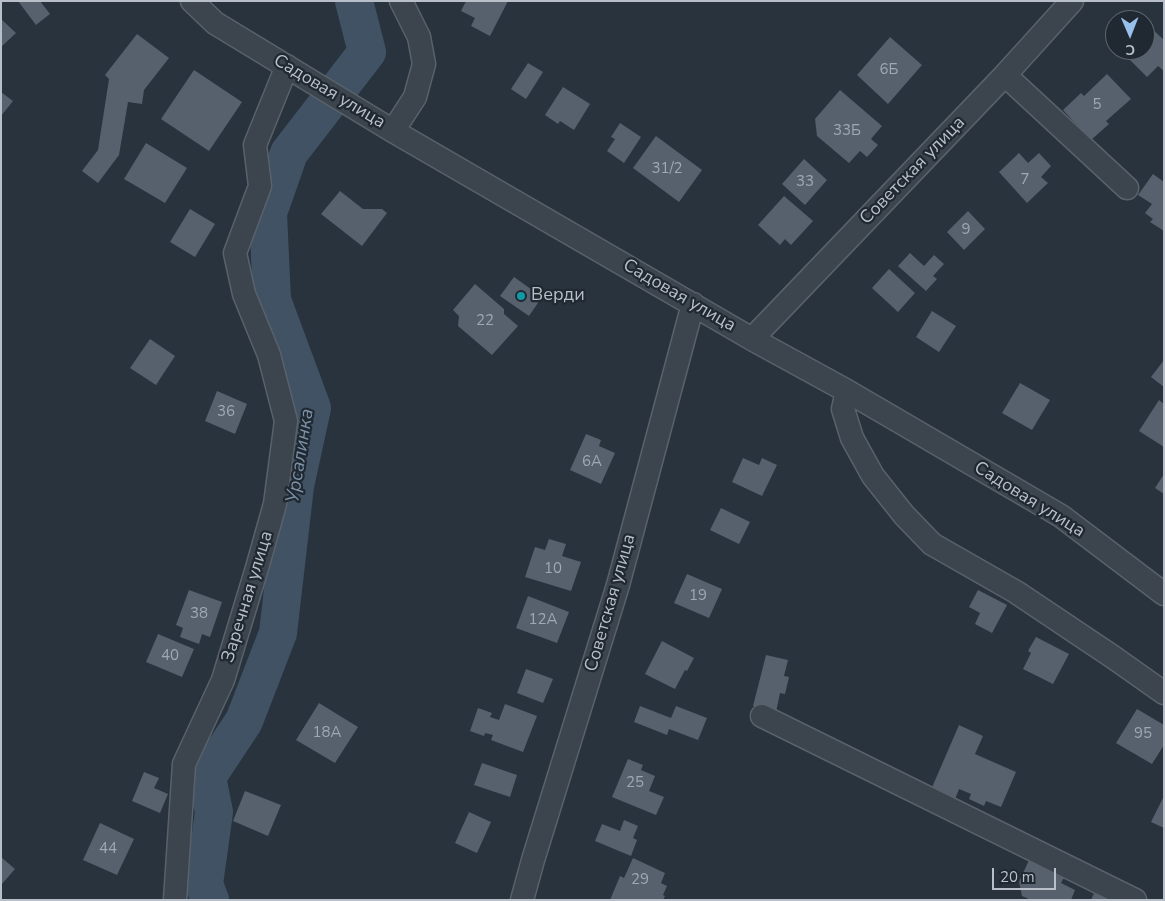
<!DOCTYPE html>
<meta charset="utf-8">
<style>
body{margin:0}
#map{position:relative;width:1165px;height:901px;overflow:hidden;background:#28333d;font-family:"Nunito Sans",sans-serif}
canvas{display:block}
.frame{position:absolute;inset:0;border:2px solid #b8bfc8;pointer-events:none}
.north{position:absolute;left:1105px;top:10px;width:50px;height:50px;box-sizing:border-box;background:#202932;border:1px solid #5d656e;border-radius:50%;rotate:179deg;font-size:14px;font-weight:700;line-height:20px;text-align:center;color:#b8bfc8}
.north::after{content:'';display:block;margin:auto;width:18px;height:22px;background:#98c0ed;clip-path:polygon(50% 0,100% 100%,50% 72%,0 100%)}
.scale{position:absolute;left:992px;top:868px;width:64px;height:22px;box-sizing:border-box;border:2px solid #b8bfc8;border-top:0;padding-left:6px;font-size:15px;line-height:18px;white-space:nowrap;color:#b8bfc8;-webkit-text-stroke:4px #202932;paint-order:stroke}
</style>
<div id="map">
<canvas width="1165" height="901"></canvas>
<div class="frame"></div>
<div class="north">С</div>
<div class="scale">20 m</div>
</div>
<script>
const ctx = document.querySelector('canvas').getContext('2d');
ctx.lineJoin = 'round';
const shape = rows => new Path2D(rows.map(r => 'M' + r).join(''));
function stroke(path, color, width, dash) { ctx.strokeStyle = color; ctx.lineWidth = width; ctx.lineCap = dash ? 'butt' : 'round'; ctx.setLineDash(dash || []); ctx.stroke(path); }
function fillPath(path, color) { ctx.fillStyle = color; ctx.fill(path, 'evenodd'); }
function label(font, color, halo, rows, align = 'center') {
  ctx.font = font + ' "Nunito Sans",sans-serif'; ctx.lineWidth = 4.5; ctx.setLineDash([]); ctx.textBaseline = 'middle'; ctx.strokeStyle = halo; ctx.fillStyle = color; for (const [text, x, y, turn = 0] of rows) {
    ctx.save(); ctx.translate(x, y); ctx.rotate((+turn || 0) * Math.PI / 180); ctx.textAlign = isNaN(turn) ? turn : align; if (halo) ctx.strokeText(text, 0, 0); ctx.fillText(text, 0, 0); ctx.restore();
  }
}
stroke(shape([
 [210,900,204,884,214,812,207,777,244,721,278,633,295,486,312,408,272,300,268,213,289,153,367,52,354,1]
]), '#405264', 38);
fillPath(shape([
 [18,1,40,1,50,14,36,25],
 [466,1,508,1,490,36,471,26,475,18,461,11],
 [1,19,16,33,1,47],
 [1151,28,1164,40,1164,71,1158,66,1147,77,1125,55,1130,50,1145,50,1145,35],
 [137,34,169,58,144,90,142,104,128,102,119,155,98,183,82,171,98,150,109,79,105,75],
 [890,37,922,65,888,104,857,75],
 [528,63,543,72,526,99,511,89],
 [194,70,242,102,209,151,161,119],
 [1107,74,1131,99,1106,121,1109,124,1091,140,1063,110,1081,93,1084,96],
 [563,87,590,104,574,130,560,121,558,124,545,115],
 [840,90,882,126,871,139,878,145,867,157,860,151,849,163,817,136,815,119],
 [1,92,13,101,1,116],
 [620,123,641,137,624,163,607,151,615,139,611,137],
 [656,136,702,170,679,202,633,168],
 [146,143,187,168,165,203,124,179],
 [1019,153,1028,163,1039,153,1051,166,1041,177,1048,183,1027,203,999,172],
 [804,159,827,180,805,205,782,184],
 [1153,174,1164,182,1164,231,1150,222,1153,219,1145,213,1152,204,1138,195],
 [340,191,363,209,382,209,387,213,362,246,321,214],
 [784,196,813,221,791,245,785,239,780,245,758,225],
 [190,209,215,224,195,257,170,242],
 [968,211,985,229,964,250,947,232],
 [910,253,924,266,934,255,944,264,933,276,937,279,926,291,898,266],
 [889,269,915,293,898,312,872,288],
 [514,277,542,297,529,316,500,296],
 [475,284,504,309,504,314,518,326,492,355,458,326,459,316,453,310],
 [932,311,956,326,939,352,916,337],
 [150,339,175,356,156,385,130,368],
 [1164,360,1164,387,1151,377],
 [1020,383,1050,400,1032,430,1002,413],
 [217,391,247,404,235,434,205,421],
 [1159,400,1164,404,1164,447,1139,431],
 [586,434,601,440,599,446,615,453,601,484,570,470],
 [743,458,759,465,762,458,777,465,762,496,732,482],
 [1164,474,1164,494,1155,488],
 [721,508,750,522,739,544,710,530],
 [549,539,566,544,562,556,581,562,571,591,525,577,535,547,545,550],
 [687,574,722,589,709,618,674,603],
 [189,590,222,602,210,637,202,634,199,644,180,637,183,628,176,625],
 [978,590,1007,605,992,633,975,624,980,613,969,607],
 [528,596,569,612,557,643,516,628],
 [158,634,194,649,182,677,146,662],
 [1036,637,1069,654,1053,684,1023,669,1031,653,1028,651],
 [662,641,694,658,687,671,685,670,675,689,645,674],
 [766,655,788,660,784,676,789,677,785,694,780,693,776,712,753,706],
 [526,669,553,679,543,703,517,693],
 [319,703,358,727,335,763,296,740],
 [505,704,537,716,523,752,491,740,493,735,485,733,484,736,470,731,478,708,492,713,490,717,499,720],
 [640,706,671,718,676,706,707,718,698,740,669,729,667,735,634,722],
 [1137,709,1164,725,1164,745,1152,764,1116,743],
 [959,725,983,736,975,754,1016,772,1001,807,986,801,984,806,969,799,971,794,959,789,954,802,930,792],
 [628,759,643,765,641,770,655,776,649,791,664,797,656,815,612,797],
 [482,763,517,775,510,797,474,785],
 [144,772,159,778,154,788,168,794,160,813,132,801],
 [245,791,281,805,268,836,233,821],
 [1164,796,1164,828,1151,822],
 [469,812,491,822,477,853,455,843],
 [624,820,638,826,633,838,637,840,631,856,595,841,602,824,620,831],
 [100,823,134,839,117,875,83,860],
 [1,857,15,869,1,885],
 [633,858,665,873,661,883,667,886,663,895,665,896,663,900,610,900,620,876,624,878],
 [1029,860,1067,872,1061,883,1075,890,1071,900,1031,900,1022,896,1019,882],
 [1095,891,1115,900,1091,900]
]), '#56616d');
const minor = shape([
 [192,1,215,23,393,131,752,339,847,391,1061,516,1164,594],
 [1005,75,1127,188],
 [393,131,415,97,424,64,419,37,401,1],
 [752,339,1005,75,1072,1],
 [847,391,843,409,852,438,873,476,904,515,932,544,1016,592,1113,657,1164,693],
 [762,716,1135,900],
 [175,900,184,764,223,680,257,568,275,504,286,421,269,355,244,294,235,253,260,186,255,145,287,66],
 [522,900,533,860,618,585,693,304]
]);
stroke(minor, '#59626b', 25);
stroke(minor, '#3c444d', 22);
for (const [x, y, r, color] of [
 [521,296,5,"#0f9aa8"]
]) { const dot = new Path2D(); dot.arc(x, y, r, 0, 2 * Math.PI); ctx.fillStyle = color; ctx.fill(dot); stroke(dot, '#202932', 2); }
label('15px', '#a0a8b1', null, [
 ["6Б",889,70],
 ["5",1097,105],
 ["33Б",847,131],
 ["31/2",667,169],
 ["7",1025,180],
 ["33",805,182],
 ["9",966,230],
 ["22",485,321],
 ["36",226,412],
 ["6А",592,462],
 ["10",553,569],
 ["19",698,596],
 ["38",199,614],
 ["12А",543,620],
 ["40",170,656],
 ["18А",327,733],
 ["95",1143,734],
 ["25",635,783],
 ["44",108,849],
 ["29",640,880]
]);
label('18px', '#b8bfc8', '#202932', [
 ["Садовая улица",329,92,31],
 ["Советская улица",913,171,-46],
 ["Садовая улица",679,296,30],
 ["Садовая улица",1029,500,32],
 ["Заречная улица",248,597,-73],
 ["Советская улица",611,603,-74]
]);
label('18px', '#b8bfc8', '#202932', [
 ["Верди",531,296]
], 'left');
label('italic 19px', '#7c92a8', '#202932', [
 ["Урсалинка",301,456,-81]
]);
</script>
